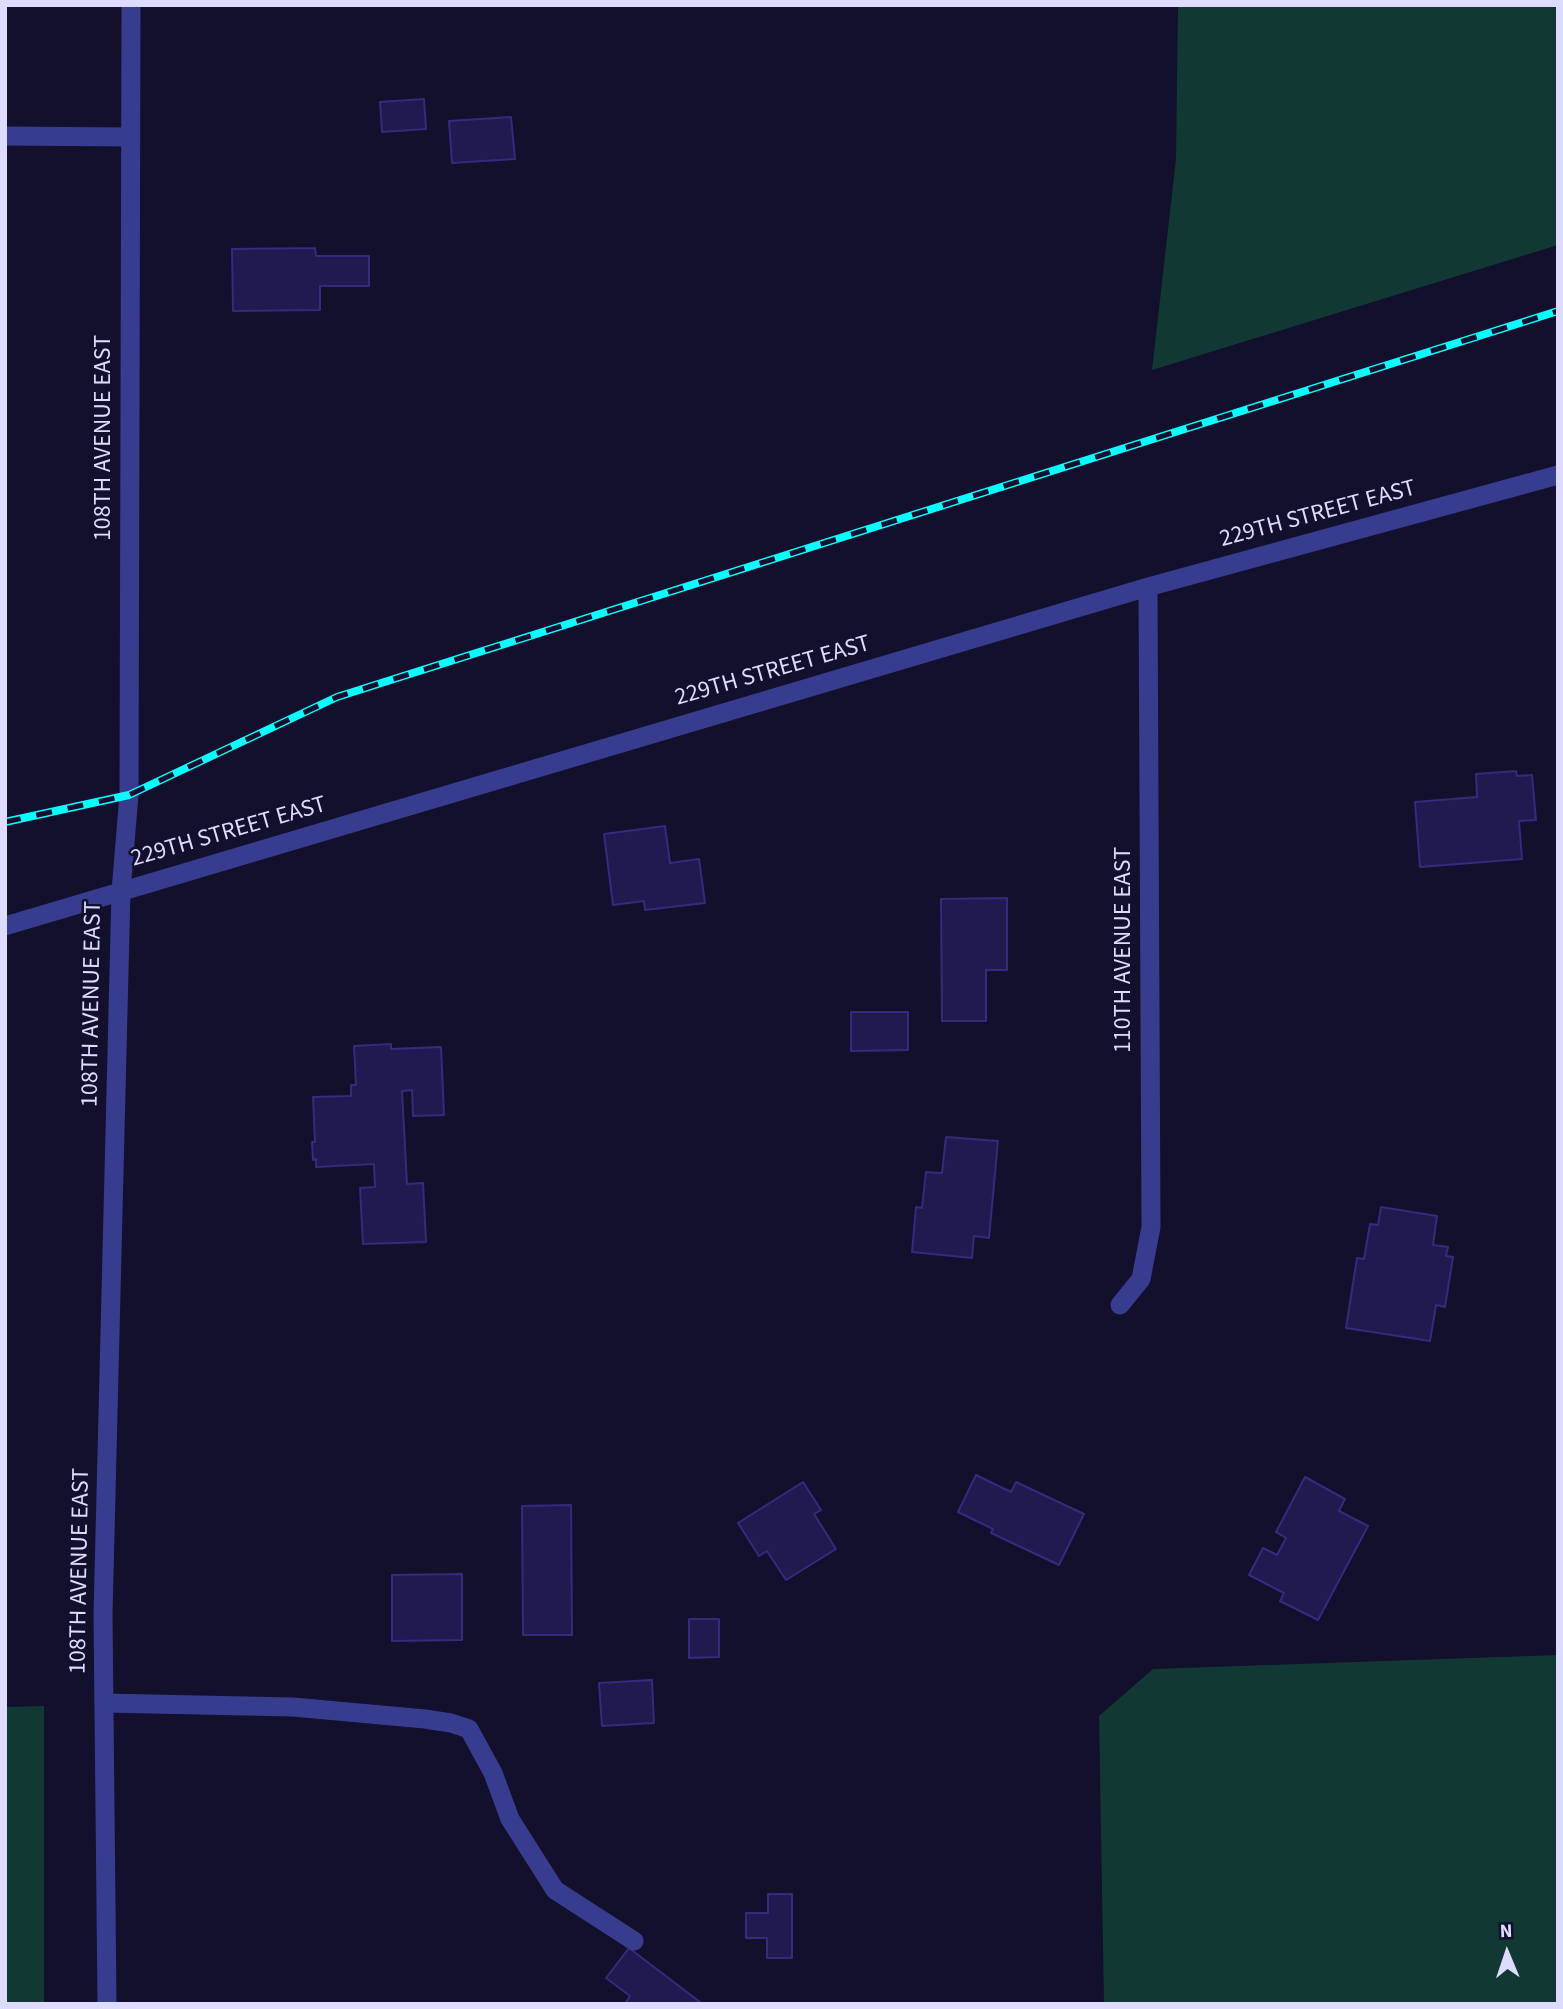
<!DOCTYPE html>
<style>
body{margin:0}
#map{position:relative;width:1563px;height:2009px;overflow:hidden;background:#12102d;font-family:"Source Sans 3",sans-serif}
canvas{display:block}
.frame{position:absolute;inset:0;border:7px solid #dddcff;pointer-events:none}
.north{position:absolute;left:1472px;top:1918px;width:70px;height:70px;-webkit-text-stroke:5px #12102d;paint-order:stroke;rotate:358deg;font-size:19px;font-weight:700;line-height:28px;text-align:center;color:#dddcff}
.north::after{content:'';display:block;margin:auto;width:24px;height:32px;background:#dddcff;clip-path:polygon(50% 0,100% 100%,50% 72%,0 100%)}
</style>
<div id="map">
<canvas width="1563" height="2009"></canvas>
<div class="frame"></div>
<div class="north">N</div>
</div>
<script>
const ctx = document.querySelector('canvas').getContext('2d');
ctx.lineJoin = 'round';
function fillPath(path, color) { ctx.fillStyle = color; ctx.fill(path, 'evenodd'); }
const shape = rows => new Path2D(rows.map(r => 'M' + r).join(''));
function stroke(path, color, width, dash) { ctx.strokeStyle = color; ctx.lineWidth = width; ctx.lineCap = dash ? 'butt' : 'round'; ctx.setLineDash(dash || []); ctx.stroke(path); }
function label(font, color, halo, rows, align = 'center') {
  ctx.font = font + ' "Source Sans 3",sans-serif'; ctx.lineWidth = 5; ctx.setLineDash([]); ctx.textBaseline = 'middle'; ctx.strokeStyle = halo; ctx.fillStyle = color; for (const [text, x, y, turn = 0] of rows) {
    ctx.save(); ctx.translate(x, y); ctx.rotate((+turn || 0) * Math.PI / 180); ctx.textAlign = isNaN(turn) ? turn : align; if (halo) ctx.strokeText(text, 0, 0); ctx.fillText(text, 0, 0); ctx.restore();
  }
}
fillPath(shape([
 [1178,5,1558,5,1558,245,1152,370,1176,159],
 [1558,1655,1558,2004,1104,2004,1099,1716,1153,1669],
 [44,1706,44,2004,5,2004,5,1707]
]), '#123833');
const building = shape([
 [424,99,426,129,382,132,380,102,424,99],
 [511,117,515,159,452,163,449,121,511,117],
 [315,248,316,256,369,256,369,286,320,286,320,310,233,311,232,249,315,248],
 [1516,771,1517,776,1532,775,1536,820,1519,821,1522,859,1420,867,1415,802,1477,797,1476,774,1516,771],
 [665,826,670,863,699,859,705,903,645,910,644,901,613,905,604,834,665,826],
 [1007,898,1007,970,986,970,986,1021,942,1021,941,899,1007,898],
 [851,1012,908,1012,908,1050,851,1051,851,1012],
 [391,1044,391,1049,441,1047,444,1115,413,1116,412,1090,402,1091,407,1184,423,1183,426,1242,363,1244,360,1188,375,1187,374,1164,316,1167,316,1159,313,1160,312,1142,315,1142,313,1097,351,1096,351,1085,356,1085,354,1046,391,1044],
 [946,1137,998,1141,989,1238,974,1236,972,1258,912,1252,916,1207,922,1208,926,1172,942,1173,946,1137],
 [1381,1207,1437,1216,1433,1245,1448,1247,1446,1256,1453,1257,1445,1307,1436,1305,1430,1341,1346,1328,1357,1258,1364,1259,1370,1224,1378,1225,1381,1207],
 [976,1475,1011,1492,1016,1482,1084,1514,1059,1565,991,1533,993,1529,958,1512,976,1475],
 [1305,1477,1345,1499,1339,1511,1368,1526,1318,1620,1280,1601,1284,1593,1249,1575,1263,1548,1277,1555,1286,1538,1276,1532,1305,1477],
 [803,1482,821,1510,814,1514,836,1549,786,1580,767,1551,759,1556,738,1523,803,1482],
 [571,1505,572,1635,523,1635,522,1506,571,1505],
 [462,1574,462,1640,392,1641,392,1575,462,1574],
 [689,1619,719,1619,719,1657,689,1658,689,1619],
 [652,1680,654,1723,602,1726,599,1683,652,1680],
 [768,1894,792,1894,792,1958,767,1958,767,1938,746,1938,746,1913,768,1913,768,1894],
 [629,1948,700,2002,699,2004,625,2004,630,1996,606,1978,629,1948]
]);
fillPath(building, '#201a50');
stroke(building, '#342b7d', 2);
stroke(shape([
 [5,136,130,137],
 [104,1703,293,1707,425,1719,451,1723,469,1729,493,1773,510,1819,555,1890,634,1941]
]), '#383c8f', 19);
stroke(shape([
 [5,926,1148,587,1558,475],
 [1120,1305,1141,1279,1151,1227,1148,587]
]), '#383c8f', 19);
stroke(shape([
 [107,2004,103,1614,121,891,129,795,131,5]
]), '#383c8f', 19);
const rail = shape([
 [5,822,129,795,337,697,1558,311]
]);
stroke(rail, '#08fdff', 8);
stroke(rail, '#12102d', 5, [16]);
label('24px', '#dddcff', '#12102d', [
 ["108TH AVENUE EAST",105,438,-90],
 ["229TH STREET EAST",1318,515,-15],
 ["229TH STREET EAST",773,672,-16],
 ["229TH STREET EAST",229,833,-16],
 ["110TH AVENUE EAST",1125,950,-90],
 ["108TH AVENUE EAST",93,1004,-89],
 ["108TH AVENUE EAST",81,1571,-89]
]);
</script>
